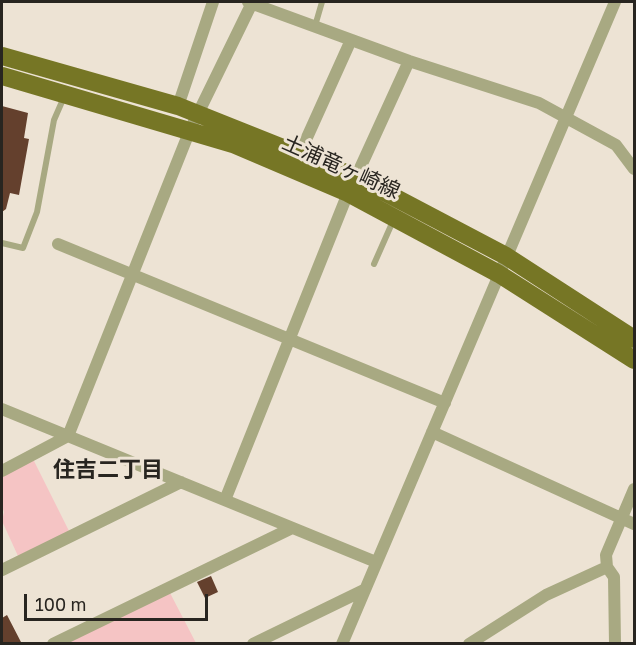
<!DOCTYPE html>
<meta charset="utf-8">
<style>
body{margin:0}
#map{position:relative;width:636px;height:645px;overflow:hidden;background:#ede3d4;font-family:"Golos Text",sans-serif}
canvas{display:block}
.frame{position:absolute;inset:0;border:3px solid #282520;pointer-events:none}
.scale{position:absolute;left:24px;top:594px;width:184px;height:27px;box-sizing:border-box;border:3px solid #282520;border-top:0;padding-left:8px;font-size:18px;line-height:21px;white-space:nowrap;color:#282520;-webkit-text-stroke:4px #ede3d4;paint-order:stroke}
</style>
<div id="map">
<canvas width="636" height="645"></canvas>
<div class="frame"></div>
<div class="scale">100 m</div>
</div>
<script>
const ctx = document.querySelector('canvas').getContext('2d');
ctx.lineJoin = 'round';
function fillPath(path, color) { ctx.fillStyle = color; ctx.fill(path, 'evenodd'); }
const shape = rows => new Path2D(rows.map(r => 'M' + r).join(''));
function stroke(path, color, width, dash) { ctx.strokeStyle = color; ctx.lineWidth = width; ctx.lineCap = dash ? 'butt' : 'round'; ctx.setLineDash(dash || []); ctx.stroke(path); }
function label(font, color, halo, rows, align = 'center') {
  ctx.font = font + ' "Golos Text","Noto Sans JP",sans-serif'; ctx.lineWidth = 6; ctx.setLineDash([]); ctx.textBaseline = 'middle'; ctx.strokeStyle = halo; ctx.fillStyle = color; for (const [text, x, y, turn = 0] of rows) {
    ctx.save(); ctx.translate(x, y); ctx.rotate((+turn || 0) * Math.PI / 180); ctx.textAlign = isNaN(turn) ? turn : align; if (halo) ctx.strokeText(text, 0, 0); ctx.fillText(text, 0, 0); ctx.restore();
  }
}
fillPath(shape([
 [33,459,69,531,18,556,2,521,4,512,2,506,2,475],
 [169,591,196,643,59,644]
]), '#f5c4c4');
fillPath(shape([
 [2,106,28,113,24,138,29,139,19,195,10,193,6,209,2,212],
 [211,576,218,592,205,598,197,582],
 [7,615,22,644,2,644,2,618]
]), '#64402d');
stroke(shape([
 [315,26,322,2],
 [2,243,23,248,37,212,54,120,64,97],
 [374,264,393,221]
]), '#a8a982', 6);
stroke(shape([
 [248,2,409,61,539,103,616,145,634,169],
 [178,106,213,2],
 [300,153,351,40],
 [356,177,409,61],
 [58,244,445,403],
 [2,409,376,562],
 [432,432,634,524],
 [2,471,68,436,190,130,252,3],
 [225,500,348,193],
 [2,570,181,482],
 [53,644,292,528],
 [253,644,364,590],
 [342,644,615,2],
 [469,644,546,595,607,567],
 [615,644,614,577,607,567,606,555,634,489]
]), '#a8a982', 12);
stroke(shape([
 [2,56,178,106,356,177,506,256,634,339],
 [2,76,233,144,348,193,499,274,634,360]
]), '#767625', 18);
label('21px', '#282520', '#ede3d4', [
 ["土浦竜ヶ崎線",341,167,24]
]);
label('bold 22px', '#282520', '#ede3d4', [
 ["住吉二丁目",108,470]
]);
</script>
